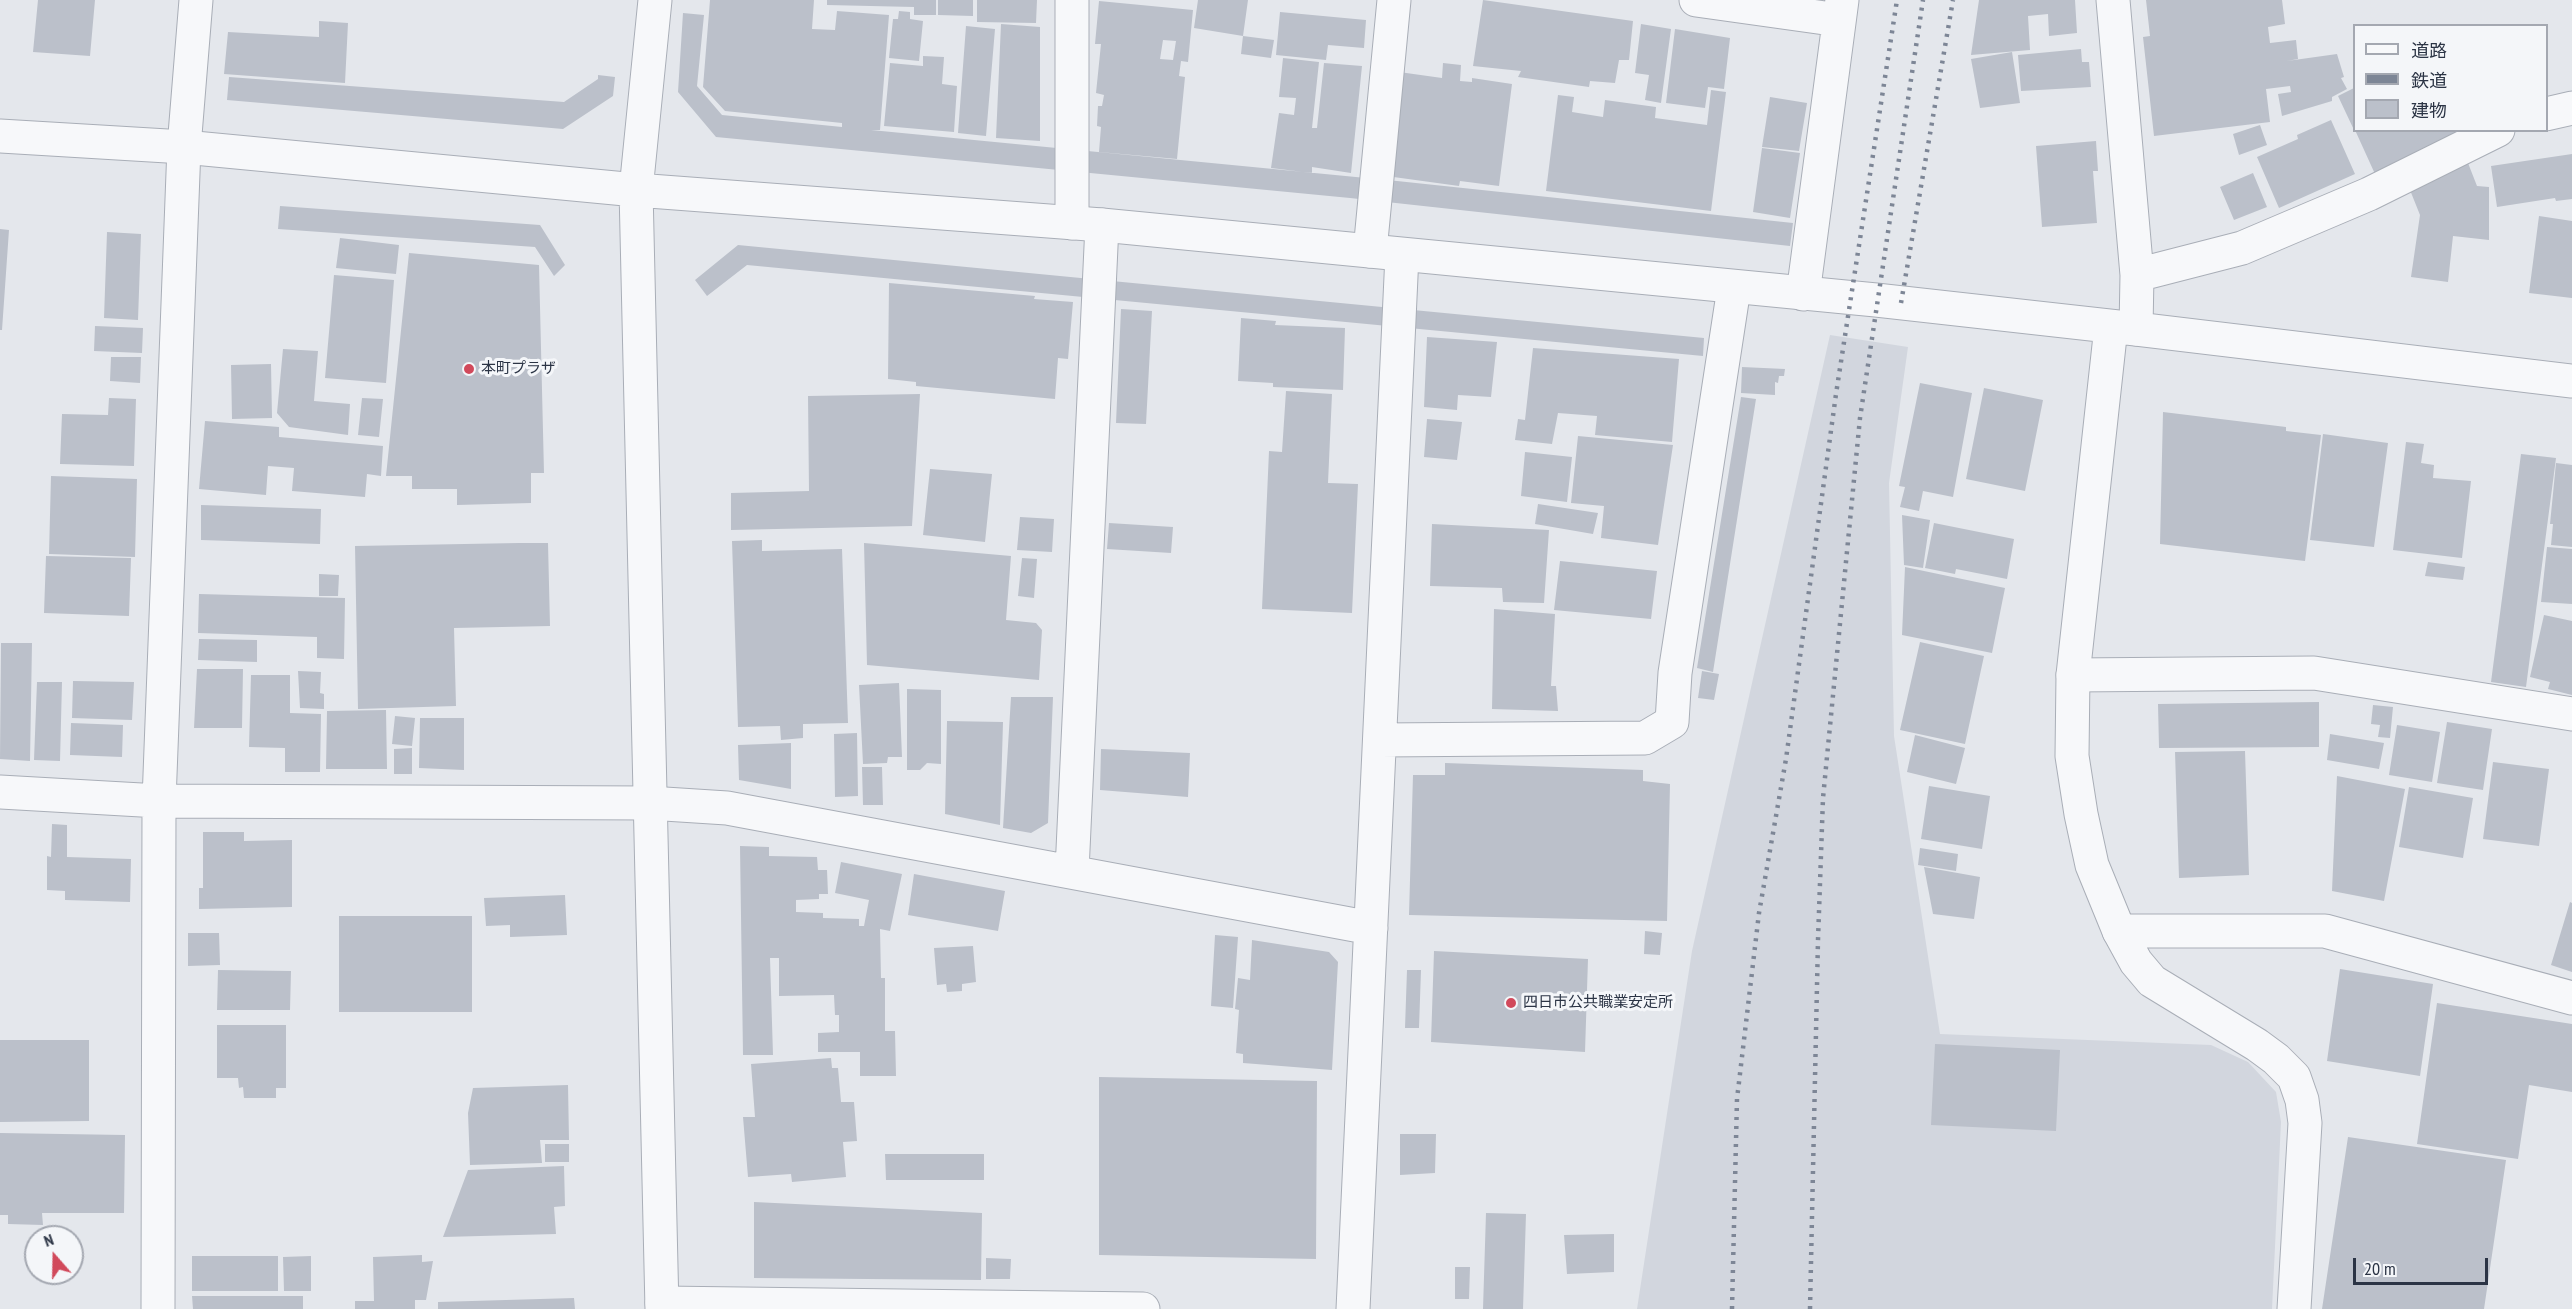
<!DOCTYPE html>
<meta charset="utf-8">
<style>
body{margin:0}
#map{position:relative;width:2572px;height:1309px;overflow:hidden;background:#e4e7ec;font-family:"PT Sans Narrow","Noto Sans JP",sans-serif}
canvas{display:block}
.legend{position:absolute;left:2353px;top:24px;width:195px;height:108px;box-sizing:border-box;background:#f4f6f9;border:2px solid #a4a8b1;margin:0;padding:8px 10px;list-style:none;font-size:18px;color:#2b3445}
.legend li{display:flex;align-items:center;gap:12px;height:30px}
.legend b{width:30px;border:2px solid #a4a8b1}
.north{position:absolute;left:24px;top:1225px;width:60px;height:60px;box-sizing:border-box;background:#f4f6f9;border:2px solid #a4a8b1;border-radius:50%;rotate:340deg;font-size:16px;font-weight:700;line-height:24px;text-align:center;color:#2b3445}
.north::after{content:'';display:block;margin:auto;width:21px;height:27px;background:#d1495b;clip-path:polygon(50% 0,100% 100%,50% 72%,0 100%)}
.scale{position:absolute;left:2353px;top:1258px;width:135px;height:27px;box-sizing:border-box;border:3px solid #2b3445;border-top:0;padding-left:8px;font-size:18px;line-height:21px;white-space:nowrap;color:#2b3445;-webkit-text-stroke:4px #f4f6f9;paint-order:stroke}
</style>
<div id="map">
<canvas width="2572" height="1309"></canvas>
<ul class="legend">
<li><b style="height:8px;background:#f7f8fa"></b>道路</li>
<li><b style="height:8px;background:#7d8696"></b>鉄道</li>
<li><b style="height:16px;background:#bbc0ca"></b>建物</li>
</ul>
<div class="north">N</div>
<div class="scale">20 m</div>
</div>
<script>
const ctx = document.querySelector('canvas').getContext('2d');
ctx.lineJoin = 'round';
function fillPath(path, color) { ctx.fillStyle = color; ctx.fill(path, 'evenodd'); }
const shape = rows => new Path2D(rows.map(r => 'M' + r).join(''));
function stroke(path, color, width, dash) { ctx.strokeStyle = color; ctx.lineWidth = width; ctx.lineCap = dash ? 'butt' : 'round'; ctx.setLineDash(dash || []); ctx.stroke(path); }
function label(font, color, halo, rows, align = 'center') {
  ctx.font = font + ' "PT Sans Narrow","Noto Sans JP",sans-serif'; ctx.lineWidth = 6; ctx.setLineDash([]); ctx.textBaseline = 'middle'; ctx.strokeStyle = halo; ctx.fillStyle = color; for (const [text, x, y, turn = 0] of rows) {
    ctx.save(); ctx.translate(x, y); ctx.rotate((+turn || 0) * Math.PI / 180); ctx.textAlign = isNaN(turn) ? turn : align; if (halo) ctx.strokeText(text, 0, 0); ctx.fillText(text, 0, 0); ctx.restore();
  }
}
fillPath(shape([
 [1830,335,1908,347,1889,483,1894,736,1940,1034,2211,1045,2248,1062,2276,1092,2281,1122,2272,1309,1637,1309,1692,951]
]), '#d2d6de');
fillPath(shape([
 [38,0,95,0,90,56,33,52],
 [710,0,814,0,812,29,835,30,837,11,889,15,880,130,871,130,1397,181,1793,223,1790,246,1350,198,716,137,678,92,683,13,704,15,697,86,722,115,842,127,842,123,725,111,703,87],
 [827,0,936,0,936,15,914,15,914,7,827,5],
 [938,0,973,0,973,16,938,15],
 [977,0,1037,0,1036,23,977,22],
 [1198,0,1248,0,1243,36,1194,28],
 [1483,0,1633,21,1629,60,1619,60,1615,83,1590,81,1589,87,1518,77,1521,71,1473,66],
 [1979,0,2075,0,2077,33,2049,36,2048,14,2028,16,2030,50,1971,55],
 [2146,0,2282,0,2285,24,2268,27,2270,43,2296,40,2298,59,2287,61,2337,54,2344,77,2341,78,2347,89,2332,97,2332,101,2282,116,2278,94,2291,92,2290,86,2266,89,2270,122,2154,136,2143,37,2150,36],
 [1099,1,1193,10,1188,62,1181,61,1179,76,1185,77,1177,159,1099,152,1101,127,1097,126,1098,106,1102,106,1104,95,1096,93,1101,44,1095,44],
 [1163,40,1176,41,1173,60,1160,59],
 [899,11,910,12,910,19,923,21,919,61,889,58,893,19,898,19],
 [1280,12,1366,20,1364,48,1328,45,1326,60,1276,55],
 [319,21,348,23,345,83,224,74,228,32,319,37],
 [1001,24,1040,27,1040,141,996,138],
 [1641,24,1671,29,1661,103,1645,100,1649,75,1635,73],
 [966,26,995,29,986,136,958,133],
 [1675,29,1730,38,1724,89,1708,87,1705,108,1666,103],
 [1243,36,1274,40,1271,58,1241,54],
 [2081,49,2082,62,2089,62,2091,87,2021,91,2018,55],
 [2012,52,2020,103,1980,108,1971,59],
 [923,56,944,57,942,84,957,86,954,132,884,126,890,63,923,66],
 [1283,58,1319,62,1312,128,1317,128,1324,63,1362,66,1351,173,1312,167,1312,173,1271,168,1279,113,1294,115,1296,98,1279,97],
 [1443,63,1461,65,1460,81,1472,82,1472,78,1512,84,1499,186,1460,181,1459,186,1379,175,1392,71,1442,78],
 [598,75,615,77,613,96,563,129,227,100,229,77,564,102,598,79],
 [2354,88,2354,130,2338,96],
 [1711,90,1726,92,1711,211,1546,191,1558,95,1574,97,1572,112,1603,117,1605,100,1656,107,1655,118,1707,125],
 [1770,97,1807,103,1799,151,1762,147],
 [2331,120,2355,174,2279,208,2257,157,2298,139,2297,135],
 [2260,125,2267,145,2239,155,2233,134],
 [2355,130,2466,130,2375,174],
 [2096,141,2098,171,2093,171,2097,223,2042,227,2036,146],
 [1762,148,1800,153,1790,218,1753,212],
 [2572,154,2572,199,2556,201,2555,198,2497,207,2491,166],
 [2468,163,2477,186,2489,187,2489,240,2453,236,2448,282,2411,277,2420,215,2410,190],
 [2253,173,2267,207,2234,220,2220,187],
 [280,206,540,225,565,265,554,276,535,247,278,229],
 [2539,216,2572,221,2572,298,2529,293],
 [0,229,9,230,2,330,0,330],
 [107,232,141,234,138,320,104,318],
 [340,238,399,245,396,274,336,268],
 [738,245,1704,338,1703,356,747,265,707,296,695,280],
 [409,253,539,265,544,473,531,473,531,503,457,505,457,489,412,489,412,476,386,476],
 [334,275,394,280,386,383,325,378],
 [889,283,1035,296,1034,299,1073,302,1068,359,1058,358,1055,399,916,386,916,382,888,379],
 [1121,309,1152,311,1146,424,1116,423],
 [1241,318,1276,321,1275,325,1345,328,1343,390,1273,387,1273,383,1238,381],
 [95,326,143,328,142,353,94,351],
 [1427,337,1497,342,1491,397,1458,395,1457,410,1424,407],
 [1533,348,1679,359,1672,442,1595,435,1597,416,1558,413,1552,444,1515,440,1518,419,1525,420],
 [283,349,318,351,314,401,350,404,348,435,289,427,277,413],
 [111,357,141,357,140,383,110,381],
 [271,364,272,418,232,419,231,365],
 [1742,367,1785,369,1784,376,1779,376,1778,383,1775,382,1775,395,1741,393],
 [1920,383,1972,393,1953,497,1923,491,1919,511,1900,507,1905,487,1899,486],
 [1984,388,2043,400,2025,491,1966,479],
 [1286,391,1332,394,1328,483,1358,484,1352,613,1262,609,1269,451,1282,452],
 [920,394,912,526,731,530,731,493,809,491,808,396],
 [1741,397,1756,399,1713,672,1697,668],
 [109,398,136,399,134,466,60,464,62,414,108,415],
 [362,398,383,399,379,437,358,435],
 [2163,412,2286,427,2286,431,2321,435,2305,561,2160,544],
 [1427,419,1462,422,1457,460,1424,457],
 [205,421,279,427,279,437,383,446,381,476,367,474,365,497,292,491,294,468,268,466,266,495,199,489],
 [2323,434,2388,443,2374,547,2310,540],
 [1578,436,1673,445,1658,545,1601,538,1604,506,1571,503],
 [2406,442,2424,444,2421,463,2434,465,2433,478,2471,481,2462,558,2393,550],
 [1525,452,1572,457,1567,502,1521,496],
 [2521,454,2556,458,2526,687,2491,682],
 [2556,463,2572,465,2572,547,2551,545,2553,524,2550,524],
 [930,469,992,474,985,542,923,535],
 [51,476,137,479,135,557,49,554],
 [1538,504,1598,513,1593,534,1535,524],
 [201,505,321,509,320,544,201,540],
 [1902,515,1930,520,1923,568,1904,565],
 [1020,517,1054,519,1052,552,1017,550],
 [1109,523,1173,527,1171,553,1107,549],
 [1934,523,2014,539,2007,579,1956,569,1955,574,1925,568],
 [1432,524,1549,530,1544,603,1503,602,1502,588,1430,586],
 [762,540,762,551,842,549,848,723,803,724,803,738,781,740,780,726,738,727,732,541],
 [519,543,548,543,550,626,454,628,456,706,358,709,355,546],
 [864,543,1011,556,1006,620,1036,623,1042,630,1039,680,867,665],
 [2547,547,2572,549,2572,604,2541,602],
 [46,556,131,558,129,616,44,613],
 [1022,558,1037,559,1034,598,1018,596],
 [1560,561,1657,571,1651,619,1554,610],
 [2428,562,2465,567,2463,580,2425,576],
 [1905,567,2005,588,1992,653,1902,635],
 [319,574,339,575,338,596,319,596],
 [199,594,345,598,344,659,317,658,317,637,198,633],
 [1494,609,1555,614,1551,686,1556,686,1558,711,1492,709],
 [2544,615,2572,621,2572,695,2548,689,2550,682,2530,677],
 [199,639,257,640,257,662,198,660],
 [1920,642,1984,656,1965,744,1900,730],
 [1,643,32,643,30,761,0,759],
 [197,669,243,669,242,728,194,728],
 [298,671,321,672,320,693,324,694,324,709,300,708],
 [1702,671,1719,674,1714,700,1698,698],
 [251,675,290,675,290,713,321,714,320,772,285,772,285,748,249,747],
 [73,681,134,682,132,720,72,718],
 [37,682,62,682,60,761,34,760],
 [899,683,902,757,888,757,887,763,863,764,859,685],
 [907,689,941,690,941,764,927,763,920,770,907,770],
 [1011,697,1053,697,1048,823,1031,833,1003,828],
 [2319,702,2319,747,2159,748,2158,704],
 [2373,705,2393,707,2390,738,2378,737,2380,725,2371,724],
 [386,710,387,769,326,769,327,711],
 [395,716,415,718,412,746,392,744],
 [420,718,464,718,464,770,419,768],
 [947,721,1003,722,1000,825,945,814],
 [2447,722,2492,729,2483,790,2437,783],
 [71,723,123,725,122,757,70,755],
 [2397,725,2440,732,2432,782,2389,775],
 [857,733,858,796,835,797,834,734],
 [2330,734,2384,743,2379,769,2327,760],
 [1915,735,1965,748,1956,784,1907,772],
 [791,743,791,789,739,780,738,745],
 [412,748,412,774,394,774,394,749],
 [1101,749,1190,753,1188,797,1100,790],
 [2245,751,2249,875,2179,878,2175,752],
 [2493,762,2549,769,2539,846,2483,839],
 [1445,763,1643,770,1643,781,1670,784,1667,921,1409,915,1413,775,1445,775],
 [862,767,882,767,883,805,863,805],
 [2337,776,2405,789,2384,901,2332,891],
 [1929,786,1990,796,1982,849,1921,839],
 [2409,787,2473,798,2463,858,2399,847],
 [52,824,67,825,67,857,131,859,130,902,65,900,65,891,47,890,47,856,51,857],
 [203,832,244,832,244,841,292,840,292,907,199,909,199,888,203,888],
 [740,846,769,847,769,856,817,857,818,870,827,870,828,894,819,894,819,899,796,900,796,912,823,913,823,918,859,919,859,926,864,926,869,900,835,893,841,862,902,874,890,931,880,929,881,978,885,978,885,1031,895,1031,896,1076,860,1076,860,1052,818,1052,818,1033,839,1032,839,1015,835,1015,834,995,779,996,779,958,770,958,773,1055,743,1055],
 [1920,848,1958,854,1956,871,1918,865],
 [1924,867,1980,877,1974,919,1933,914],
 [914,874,1005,891,998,931,908,915],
 [565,895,567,935,510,937,510,925,486,926,484,898],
 [2570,902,2572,903,2572,972,2551,965],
 [339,916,472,916,472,1012,339,1012],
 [1645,931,1662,933,1660,955,1644,954],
 [188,933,219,933,220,965,188,966],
 [1215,935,1238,937,1233,1008,1211,1006],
 [1252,940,1329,952,1338,962,1332,1070,1243,1063,1243,1054,1236,1053,1239,1010,1235,1009,1238,978,1250,980],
 [973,946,976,982,962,984,962,991,947,992,946,984,937,985,934,948],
 [1434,951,1588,959,1585,1052,1431,1042],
 [2340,969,2433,984,2420,1076,2327,1061],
 [218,970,291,971,290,1010,217,1010],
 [1407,970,1421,970,1419,1028,1405,1028],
 [2437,1003,2572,1024,2572,1092,2529,1085,2518,1159,2417,1144],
 [217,1025,286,1025,286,1088,276,1088,276,1098,244,1098,243,1087,239,1088,238,1078,217,1078],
 [0,1040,89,1040,89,1121,0,1122],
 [1935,1044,2060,1050,2056,1131,1931,1125],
 [831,1058,832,1068,838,1068,841,1102,854,1102,857,1141,843,1142,846,1177,792,1182,791,1174,748,1177,743,1117,755,1117,751,1064],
 [1099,1077,1317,1081,1316,1259,1099,1255],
 [568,1085,569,1140,540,1140,542,1163,470,1165,468,1113,473,1088],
 [0,1133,125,1135,124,1213,42,1213,43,1225,8,1224,8,1215,0,1215],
 [1400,1134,1436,1134,1435,1173,1400,1175],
 [2348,1137,2506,1160,2484,1309,2322,1309],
 [545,1144,569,1144,569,1162,545,1162],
 [885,1154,984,1154,984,1180,886,1180],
 [564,1166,565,1206,554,1207,556,1234,443,1237,468,1170],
 [754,1202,982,1213,981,1280,754,1278],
 [1486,1213,1526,1214,1523,1309,1483,1309],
 [1614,1234,1614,1272,1567,1274,1564,1235],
 [422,1255,422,1262,433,1261,426,1300,415,1300,415,1309,355,1309,355,1301,374,1301,373,1257],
 [192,1256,278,1256,278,1291,192,1291],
 [311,1256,311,1291,284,1291,283,1257],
 [986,1258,1011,1259,1010,1279,986,1279],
 [1455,1267,1470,1267,1469,1299,1455,1299],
 [192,1296,303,1296,303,1309,193,1309],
 [574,1298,575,1309,438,1309,438,1302]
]), '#bbc0ca');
const minor = shape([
 [1072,0,1072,223],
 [1696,0,1839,20],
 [2113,0,2137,275,2136,329],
 [2546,114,2572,108],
 [1370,251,1394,0],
 [2137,275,2242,248,2369,194,2498,130],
 [1803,294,1842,0],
 [2073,675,2314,673,2572,714],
 [1380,740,1645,738,1672,722,1675,673,1734,288],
 [0,792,159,801,649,803,727,808,1371,928],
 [1072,871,1102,225],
 [662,1303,1143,1309],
 [158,1309,159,801,184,147,196,0],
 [1353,1309,1402,255],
 [2294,1309,2305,1123,2302,1100,2294,1077,2276,1059,2257,1045,2152,981,2136,962,2119,931,2325,931,2572,998]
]);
const tertiary = shape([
 [655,0,636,190,662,1309],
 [0,136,184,147,636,190,1102,225,1370,251,1876,300,2136,329,2572,381],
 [2111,327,2073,675,2072,756,2081,814,2092,865,2119,931]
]);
stroke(minor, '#a9aeb7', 35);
stroke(tertiary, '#a9aeb7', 35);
stroke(minor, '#f7f8fa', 33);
stroke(tertiary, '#f7f8fa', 33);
stroke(shape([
 [1901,303,1953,0],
 [1732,1309,1737,1099,1759,913,1786,759,1836,394,1897,0],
 [1810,1309,1818,940,1823,798,1860,418,1923,0]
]), '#7d8696', 4.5, [3, 6]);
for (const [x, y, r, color] of [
 [469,369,6,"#d1495b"],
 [1511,1003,6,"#d1495b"]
]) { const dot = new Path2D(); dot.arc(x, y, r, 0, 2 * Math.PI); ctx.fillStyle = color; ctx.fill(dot); stroke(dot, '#f4f6f9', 2); }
label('15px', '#2b3445', '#f4f6f9', [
 ["本町プラザ",481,369],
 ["四日市公共職業安定所",1523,1003]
], 'left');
</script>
